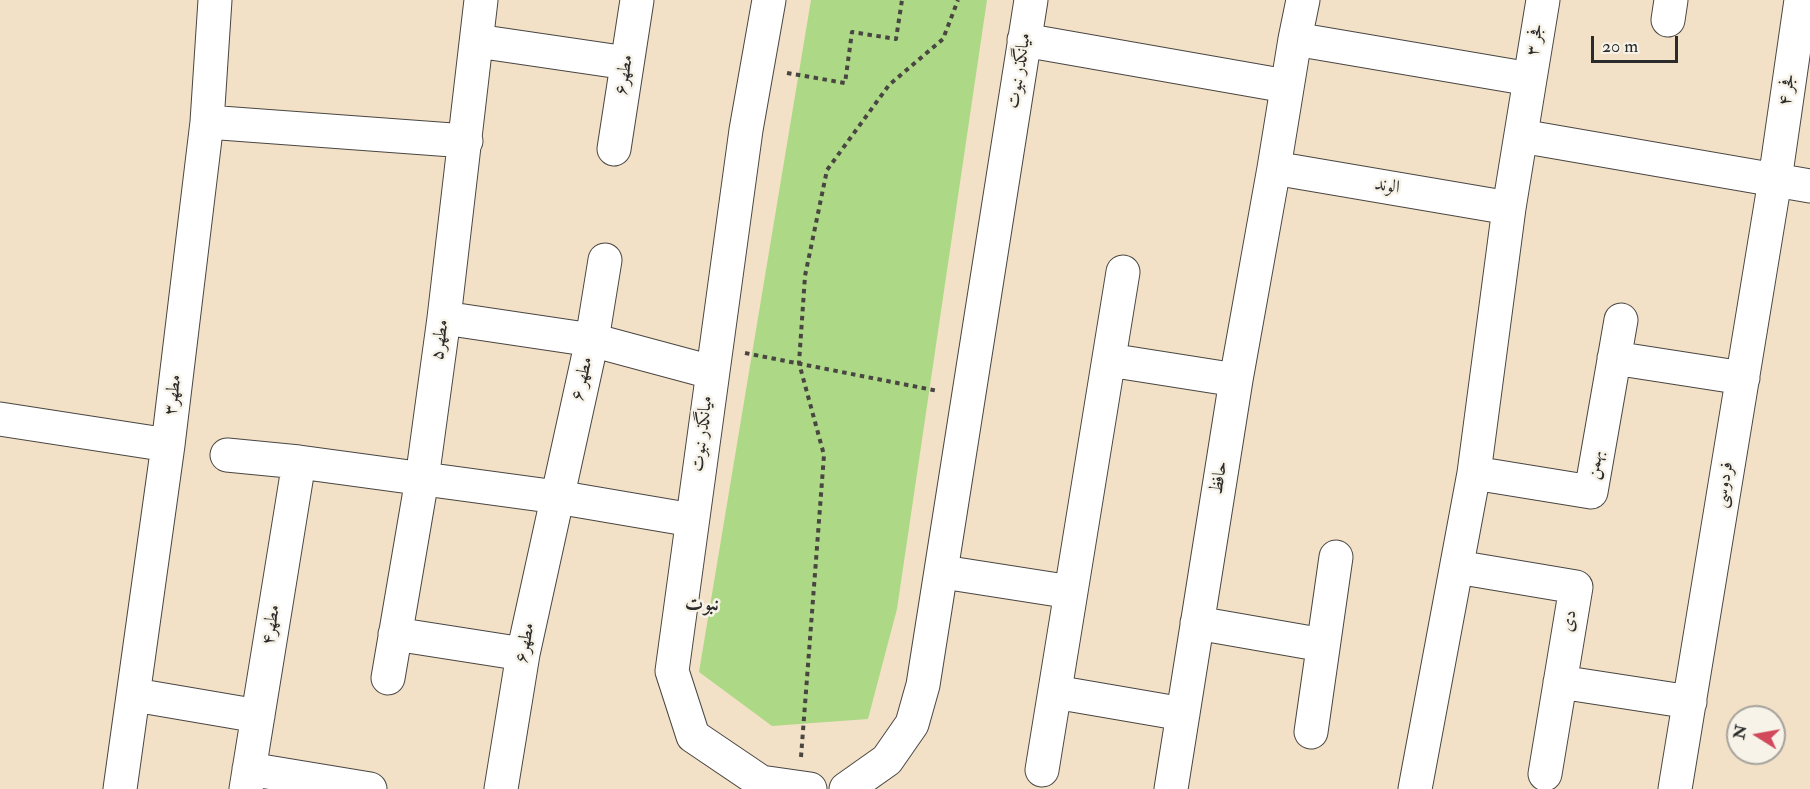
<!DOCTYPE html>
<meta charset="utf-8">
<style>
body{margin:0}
#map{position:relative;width:1810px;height:789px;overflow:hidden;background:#f3e1c7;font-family:"IM FELL Double Pica",serif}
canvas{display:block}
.north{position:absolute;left:1726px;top:705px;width:60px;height:60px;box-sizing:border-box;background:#f7f3e8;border:2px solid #a5a39c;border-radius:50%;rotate:281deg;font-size:16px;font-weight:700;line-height:24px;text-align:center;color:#2b2b2b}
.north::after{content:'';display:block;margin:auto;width:21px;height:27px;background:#d1495b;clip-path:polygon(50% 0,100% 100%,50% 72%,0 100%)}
.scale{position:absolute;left:1591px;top:36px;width:87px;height:27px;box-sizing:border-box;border:3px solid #2b2b2b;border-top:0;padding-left:8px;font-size:18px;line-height:21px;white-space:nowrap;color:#2b2b2b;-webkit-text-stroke:4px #f7f3e8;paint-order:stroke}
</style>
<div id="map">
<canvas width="1810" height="789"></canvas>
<div class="north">N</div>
<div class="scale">20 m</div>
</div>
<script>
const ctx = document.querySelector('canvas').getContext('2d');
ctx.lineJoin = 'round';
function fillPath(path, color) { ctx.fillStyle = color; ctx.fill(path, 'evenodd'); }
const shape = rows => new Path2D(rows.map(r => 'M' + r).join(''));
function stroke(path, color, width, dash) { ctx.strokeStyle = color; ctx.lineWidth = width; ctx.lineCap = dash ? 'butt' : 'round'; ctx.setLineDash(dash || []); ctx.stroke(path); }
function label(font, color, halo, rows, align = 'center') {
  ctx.font = font + ' "IM FELL Double Pica",Amiri,serif'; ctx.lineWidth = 5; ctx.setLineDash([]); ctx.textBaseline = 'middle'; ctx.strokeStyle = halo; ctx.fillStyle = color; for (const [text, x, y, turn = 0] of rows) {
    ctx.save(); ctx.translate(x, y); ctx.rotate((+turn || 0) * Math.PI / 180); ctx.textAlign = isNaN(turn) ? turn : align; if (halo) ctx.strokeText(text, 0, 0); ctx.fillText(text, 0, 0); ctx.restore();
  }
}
fillPath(shape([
 [811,0,987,0,897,609,868,719,772,726,699,672]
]), '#add986');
const minor = shape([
 [769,0,746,130,672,671,693,736,761,782,810,789],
 [1668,20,1671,0],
 [1295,39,1530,79,1509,208,1274,168,1295,39],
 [1295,39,1303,0],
 [1024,40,1286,86],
 [477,41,627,63],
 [1530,79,1543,0],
 [207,122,466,141],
 [1521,136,1810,186],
 [614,149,637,0],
 [444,318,592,340,711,372],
 [1614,358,1743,378],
 [1109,360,1236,380],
 [0,419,168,445],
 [227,455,299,462,557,497,692,520],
 [1474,473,1591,492,1621,320],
 [1457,567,1576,587,1545,774],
 [943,572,1071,592],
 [1197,623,1323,645],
 [395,634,523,654],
 [388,678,422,479,444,318,481,0],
 [1560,682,1690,702],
 [1055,692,1183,714],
 [135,695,258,716],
 [1311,732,1336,557],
 [249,769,370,789],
 [1042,770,1123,272],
 [120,789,168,445,207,122,215,0],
 [246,789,299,462],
 [501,789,523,654,592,340,605,260],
 [846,789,887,760,912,724,923,685,1031,0],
 [1171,789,1236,380,1274,168],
 [1415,789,1474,473,1509,208],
 [1675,789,1775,180,1801,0]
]);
stroke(minor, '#494642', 35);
stroke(shape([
 [787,73,845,83,852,32,896,39,902,0],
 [745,353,938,391],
 [801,757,824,455,799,363,805,276,827,170,889,85,943,39,958,0]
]), '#494642', 4, [4.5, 4.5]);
stroke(minor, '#fff', 33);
label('18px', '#2b2b2b', '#f7f3e8', [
 ["فجر ۳",1536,40,-81],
 ["میانگذر نبوت",1020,71,-81],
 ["مطهر۶",625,75,-81],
 ["فجر ۴",1788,90,-82],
 ["الوند",1387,187,9],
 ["مطهر۵",441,340,-82],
 ["مطهر ۶",583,379,-77],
 ["مطهر۳",174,395,-83],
 ["میانگذر نبوت",703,434,-83],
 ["بهمن",1596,465,-80],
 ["حافظ",1220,478,-81],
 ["فردوسی",1725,485,-81],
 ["دی",1570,621,-80],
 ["مطهر۴",272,625,-81],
 ["مطهر۶",526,643,-79]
]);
label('bold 20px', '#2b2b2b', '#f7f3e8', [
 ["نبوت",702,606]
]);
</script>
